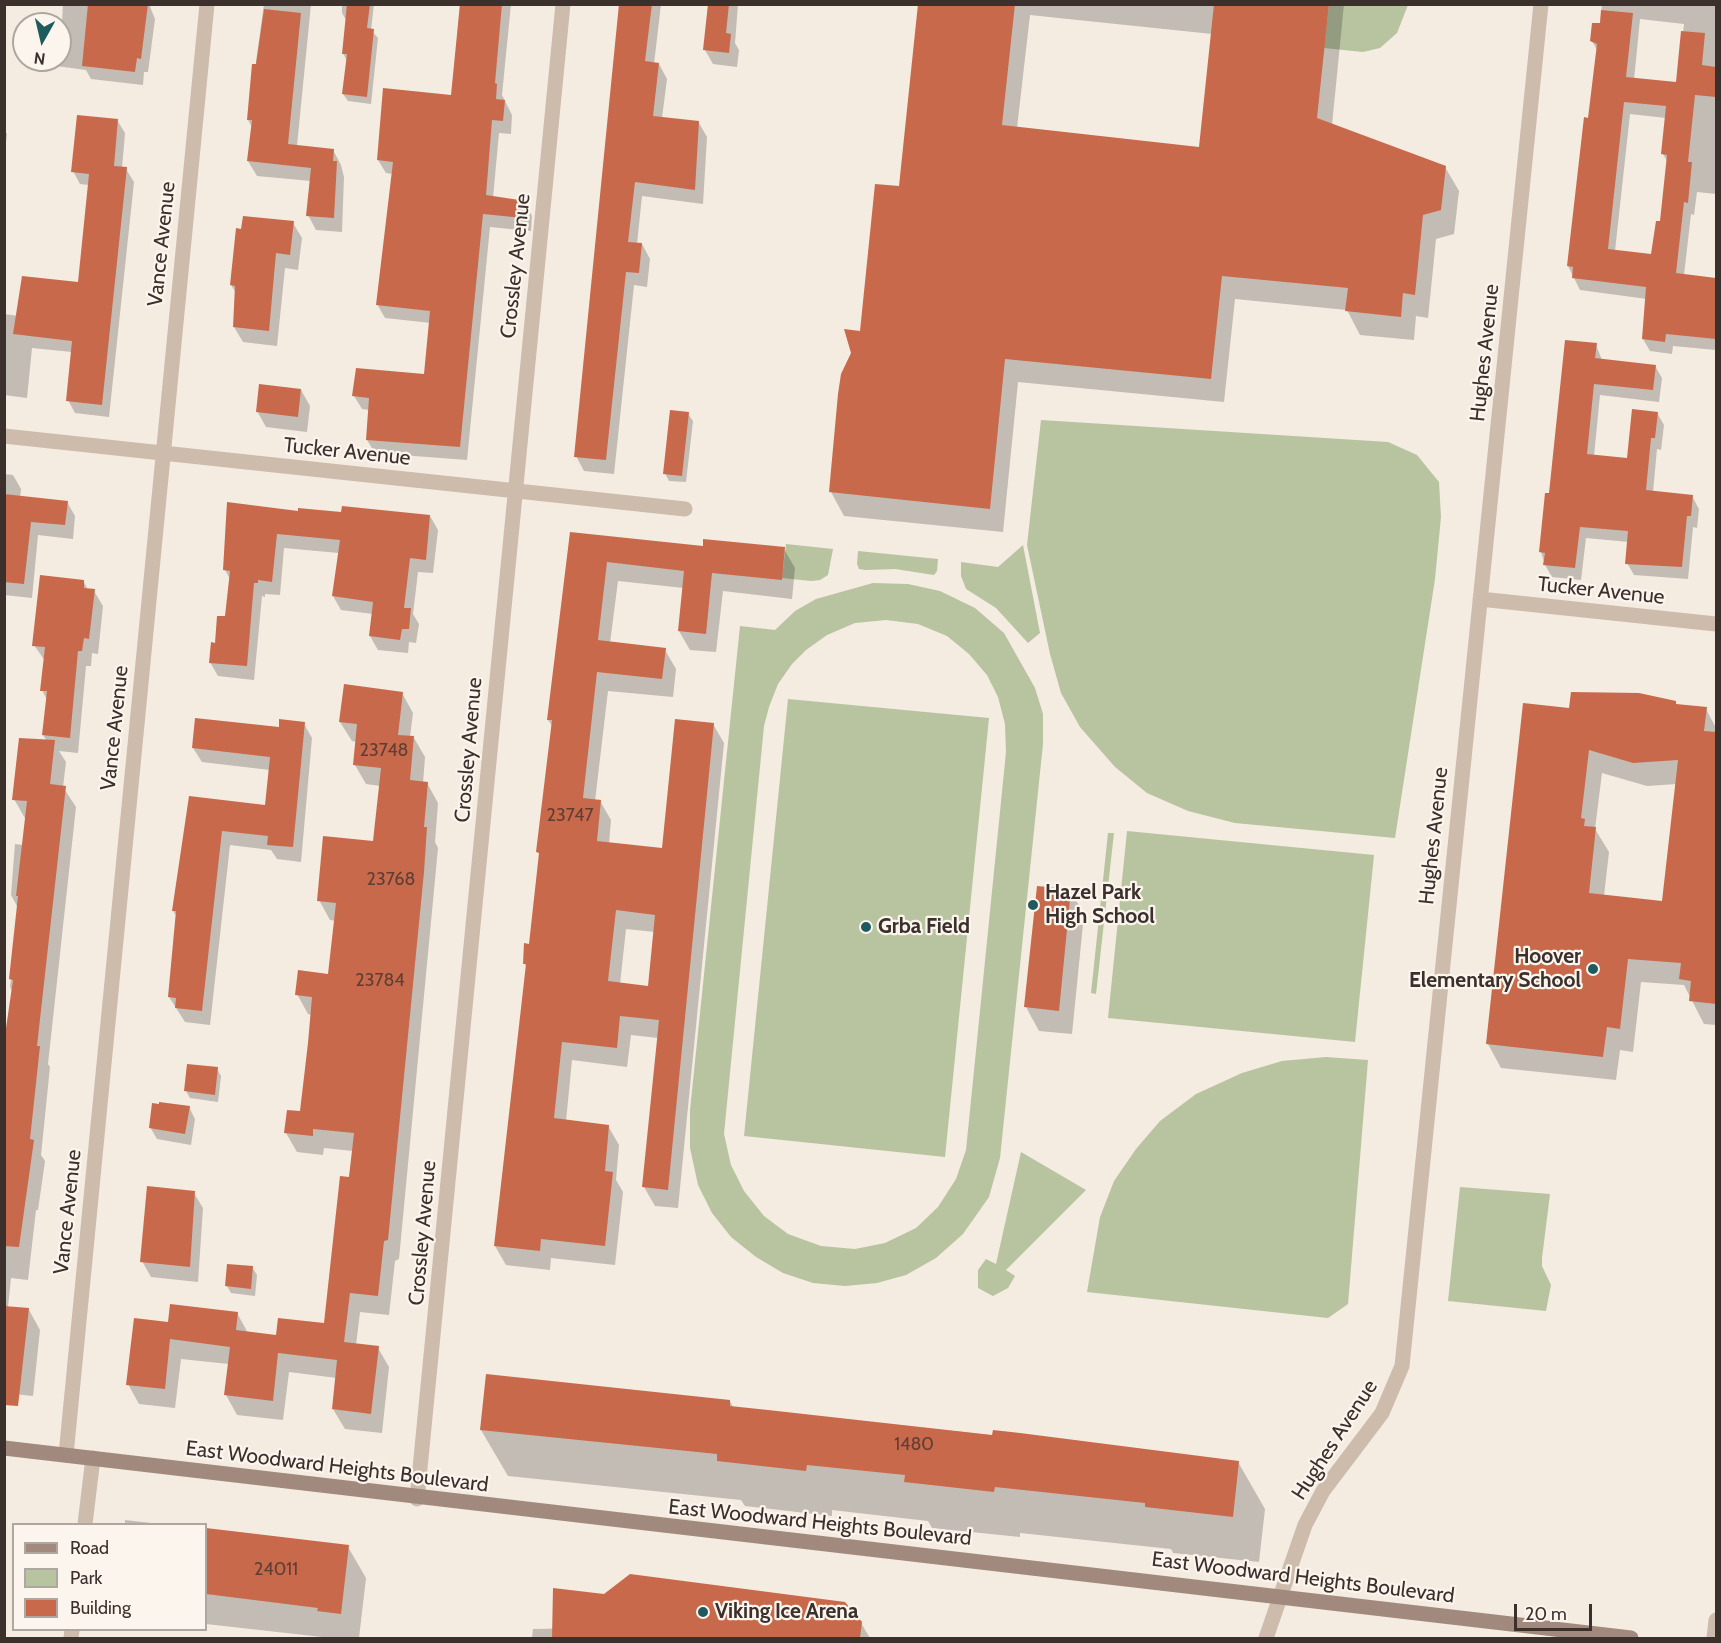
<!DOCTYPE html>
<style>
body{margin:0}
#map{position:relative;width:1721px;height:1643px;overflow:hidden;background:#f4ebe1;font-family:Cabin,sans-serif}
canvas{display:block}
.frame{position:absolute;inset:0;border:6px solid #3b302b;pointer-events:none}
.legend{position:absolute;left:12px;top:1523px;width:195px;height:108px;box-sizing:border-box;background:#fbf5ee;border:2px solid #aea6a0;margin:0;padding:8px 10px;list-style:none;font-size:18px;color:#3b302b}
.legend li{display:flex;align-items:center;gap:12px;height:30px}
.legend b{width:30px;border:2px solid #aea6a0}
.north{position:absolute;left:12px;top:12px;width:60px;height:60px;box-sizing:border-box;background:#fbf5ee;border:2px solid #aea6a0;border-radius:50%;rotate:188deg;font-size:16px;font-weight:700;line-height:24px;text-align:center;color:#3b302b}
.north::after{content:'';display:block;margin:auto;width:21px;height:27px;background:#1f5a5e;clip-path:polygon(50% 0,100% 100%,50% 72%,0 100%)}
.scale{position:absolute;left:1514px;top:1604px;width:78px;height:27px;box-sizing:border-box;border:3px solid #3b302b;border-top:0;padding-left:8px;font-size:18px;line-height:21px;white-space:nowrap;color:#3b302b;-webkit-text-stroke:4px #fbf5ee;paint-order:stroke}
</style>
<div id="map">
<canvas width="1721" height="1643"></canvas>
<div class="frame"></div>
<ul class="legend">
<li><b style="height:8px;background:#a18a7d"></b>Road</li>
<li><b style="height:16px;background:#b8c4a0"></b>Park</li>
<li><b style="height:16px;background:#c8694b"></b>Building</li>
</ul>
<div class="north">N</div>
<div class="scale">20 m</div>
</div>
<script>
const ctx = document.querySelector('canvas').getContext('2d');
ctx.lineJoin = 'round';
function fillPath(path, color) { ctx.fillStyle = color; ctx.fill(path, 'evenodd'); }
const shape = rows => new Path2D(rows.map(r => 'M' + r).join(''));
function stroke(path, color, width, dash) { ctx.strokeStyle = color; ctx.lineWidth = width; ctx.lineCap = dash ? 'butt' : 'round'; ctx.setLineDash(dash || []); ctx.stroke(path); }
function label(font, color, halo, rows, align = 'center') {
  ctx.font = font + ' Cabin,sans-serif'; ctx.lineWidth = 4.5; ctx.setLineDash([]); ctx.textBaseline = 'middle'; ctx.strokeStyle = halo; ctx.fillStyle = color; for (const [text, x, y, turn = 0] of rows) {
    ctx.save(); ctx.translate(x, y); ctx.rotate((+turn || 0) * Math.PI / 180); ctx.textAlign = isNaN(turn) ? turn : align; if (halo) ctx.strokeText(text, 0, 0); ctx.fillText(text, 0, 0); ctx.restore();
  }
}
fillPath(shape([
 [1329,5,1408,5,1397,33,1380,48,1363,52,1324,48],
 [1041,420,1388,442,1417,455,1439,482,1441,517,1435,579,1395,838,1235,823,1188,811,1147,793,1115,767,1080,727,1061,693,1050,654,1027,545],
 [786,544,833,549,828,575,820,580,811,581,782,578],
 [1023,545,1040,633,1028,643,996,608,966,589,961,576,961,562,998,567],
 [858,551,938,559,937,571,934,575,895,569,865,570,859,569,857,564],
 [873,583,908,584,940,591,975,608,1004,633,1035,688,1043,714,1043,744,1000,1158,989,1197,963,1234,936,1258,906,1275,877,1283,845,1286,813,1283,783,1273,756,1257,731,1237,712,1213,698,1185,690,1148,690,1110,740,626,775,630,795,611,816,599],
 [886,620,918,624,947,636,969,654,987,675,998,697,1005,724,1006,752,966,1150,956,1179,938,1207,916,1228,885,1243,855,1249,821,1246,788,1234,764,1216,744,1191,731,1165,724,1134,764,726,769,707,778,684,792,664,806,650,827,635,855,623],
 [788,699,989,718,945,1157,744,1136],
 [1127,831,1374,855,1355,1042,1108,1018],
 [1108,833,1114,833,1096,994,1091,993],
 [1326,1057,1368,1060,1348,1304,1328,1318,1087,1292,1100,1217,1114,1181,1136,1149,1160,1121,1196,1094,1242,1073,1282,1061],
 [1021,1152,1086,1190,1006,1270,1015,1276,1008,1288,993,1296,978,1288,978,1270,986,1259,996,1264],
 [1460,1187,1550,1194,1542,1258,1542,1266,1551,1285,1546,1311,1448,1301]
]), '#b8c4a0');
fillPath(shape([
 [63,4,149,4,155,19,148,72,144,72,143,85,91,79,86,70,41,64,39,60,60,60],
 [264,4,311,4,297,146,333,150,341,165,344,177,342,232,316,230,308,215,311,181,257,176,248,161,252,127,248,120],
 [342,4,374,4,371,30,378,38,371,104,348,101,343,94,347,61,343,53,346,20,342,13],
 [460,4,511,4,502,95,512,115,511,134,499,133,493,198,525,202,532,216,531,231,490,227,467,460,375,453,367,440,369,410,362,409,354,396,425,376,431,323,385,318,377,304,393,174,386,173,378,160,452,96],
 [621,4,661,4,654,64,659,64,667,79,662,118,699,123,707,137,703,204,642,196,637,244,642,244,650,259,647,287,634,285,614,474,584,471,576,456],
 [707,4,738,4,735,43,739,50,737,67,713,64,705,50,709,9],
 [920,4,1344,4,1332,125,1445,167,1459,191,1454,234,1436,239,1428,318,1416,316,1414,340,1360,335,1347,310,1235,299,1224,402,1018,382,1003,532,844,516,831,492,861,333,901,188],
 [1030,15,1212,34,1200,149,1017,128],
 [1602,4,1716,4,1716,194,1697,192,1694,215,1691,214,1684,275,1716,279,1716,350,1673,346,1672,354,1650,351,1643,339,1647,299,1580,290,1568,266,1598,52,1592,41,1600,25],
 [1640,19,1684,24,1677,84,1634,80],
 [1630,114,1666,118,1663,154,1668,163,1662,223,1653,256,1615,251],
 [117,120,125,133,122,168,126,169,134,182,109,417,75,413,68,400,72,352,32,348,27,398,4,395,4,314,19,316,80,284,89,185,80,184,73,171],
 [4,130,7,134,4,158],
 [293,223,302,238,298,270,285,268,277,346,243,342,234,327,236,293,231,285],
 [1596,345,1602,360,1655,366,1662,378,1659,402,1600,395,1594,456,1628,460,1657,413,1664,425,1661,450,1657,449,1653,492,1692,496,1699,509,1697,528,1693,527,1688,579,1634,575,1627,563,1629,542,1586,538,1581,580,1552,577,1545,565,1541,552,1551,495],
 [301,390,310,406,307,432,266,427,257,411],
 [688,414,693,421,686,482,669,481,665,473],
 [4,474,13,475,21,489,20,497,67,502,75,516,73,539,38,535,32,598,4,595],
 [299,512,430,516,438,530,433,573,418,572,413,614,419,624,416,643,409,642,408,653,378,650,370,636,373,614,341,610,333,596,339,553,284,548,280,595,265,594,265,597,262,596,254,680,218,676,210,662,226,618,230,579,225,570],
 [572,534,704,548,784,549,795,568,792,599,723,591,716,652,690,650,679,631,684,588,618,581,610,643,665,650,676,669,673,697,608,691,595,801,600,801,611,820,609,844,663,850,713,724,724,743,678,1208,655,1206,644,1187,658,1038,631,1035,627,1067,572,1060,566,1121,608,1126,619,1145,616,1180,623,1192,615,1265,551,1258,550,1270,506,1265,495,1246,527,968,524,963,530,945,540,856,538,852,553,727,548,720],
 [626,929,655,932,650,987,620,984],
 [84,582,88,590,94,591,103,606,98,654,92,653,91,666,86,666,78,753,59,751,66,762,63,787,76,807,48,1064,50,1067,41,1155,45,1161,38,1210,36,1210,28,1280,11,1278,8,1307,29,1310,40,1330,33,1396,4,1393,4,1037,8,1038,13,993,10,987,18,908,11,895,15,844,23,845,26,820,14,799,47,741,43,735,47,700,42,690,45,661,34,645],
 [402,693,413,713,410,737,414,738,425,757,423,783,427,783,438,803,435,842,438,848,399,1259,395,1261,389,1315,360,1312,356,1345,378,1348,389,1367,382,1433,345,1429,333,1409,337,1378,289,1372,283,1420,237,1415,226,1395,229,1364,181,1359,175,1408,139,1404,128,1384,169,1323,237,1313,248,1333,278,1336,325,1325,353,1151,324,1148,323,1155,297,1152,286,1133,302,1113,312,1015,308,1014,297,994,329,976,336,921,330,920,319,900,375,843,380,786,366,784,355,765,357,742,352,741,340,722],
 [1675,702,1678,706,1706,709,1716,728,1716,1025,1704,1024,1684,985,1641,982,1633,1052,1620,1050,1616,1080,1501,1068,1488,1044,1571,710],
 [1602,773,1647,786,1677,784,1664,903,1604,896,1609,852,1595,829],
 [304,724,312,738,301,862,277,859,271,850,230,845,210,1025,185,1022,169,997,177,917,173,911,190,798,266,807,270,770,202,762,193,748],
 [1070,890,1084,914,1072,1034,1039,1031,1026,1007],
 [217,1069,221,1076,218,1102,190,1098,186,1091],
 [160,1106,189,1107,195,1119,191,1145,157,1139,150,1127],
 [194,1193,203,1208,198,1282,151,1277,142,1261],
 [252,1267,257,1275,255,1296,231,1293,227,1286],
 [730,1401,733,1407,1238,1462,1265,1509,1259,1562,1173,1553,1171,1549,1020,1533,1020,1537,932,1528,928,1521,832,1510,832,1516,745,1506,741,1500,508,1476,481,1430],
 [125,1520,160,1524,125,1524],
 [206,1530,348,1547,366,1578,359,1638,331,1638,206,1624],
 [861,1623,870,1638,532,1638,533,1629]
]), '#0003');
fillPath(shape([
 [88,4,148,4,141,59,137,58,135,72,82,66],
 [347,4,370,4,367,28,374,29,367,97,342,94,347,54,342,54],
 [460,4,502,4,495,83,497,84,496,99,505,100,503,121,492,120,486,195,526,201,523,218,483,214,460,447,366,440,369,398,352,396,356,368,424,374,430,311,376,305,393,162,377,160,383,88,451,95],
 [619,4,652,4,645,61,659,63,653,116,699,121,695,190,635,182,628,242,642,243,639,273,626,272,606,460,574,457],
 [708,4,729,4,726,33,731,34,729,53,703,50],
 [918,4,1015,4,1002,125,1199,147,1214,4,1329,4,1317,118,1446,166,1441,210,1423,215,1415,295,1403,293,1401,317,1345,311,1348,288,1222,276,1211,379,1005,359,990,509,829,492,838,394,841,374,851,353,844,329,860,331,875,184,899,186],
 [264,9,301,13,288,144,334,149,333,161,337,161,334,218,306,216,311,168,247,161,252,120,247,120,252,64,256,64],
 [1601,10,1633,13,1626,77,1676,82,1681,31,1705,33,1702,65,1716,67,1716,97,1695,95,1688,162,1692,162,1688,203,1684,202,1676,273,1716,278,1716,339,1666,334,1665,342,1642,339,1646,287,1572,278,1573,267,1567,266,1584,117,1588,118,1597,44,1590,41,1592,23,1600,23],
 [1624,102,1666,106,1661,154,1667,155,1660,221,1656,221,1651,254,1608,249],
 [77,115,118,119,114,166,127,167,102,405,66,401,72,341,13,334,22,276,78,282,89,174,71,172],
 [243,216,294,221,290,255,276,253,269,331,233,327,235,286,230,285,236,228,241,229],
 [1565,340,1597,343,1595,358,1656,365,1653,390,1594,384,1587,454,1627,458,1632,409,1658,412,1655,438,1651,438,1646,490,1693,495,1691,516,1687,516,1682,567,1625,564,1628,531,1580,527,1575,568,1543,565,1545,553,1539,552,1545,493,1549,493],
 [259,384,301,389,298,417,256,412],
 [670,410,689,412,682,476,663,474],
 [4,494,68,501,65,525,31,522,24,584,4,582],
 [227,502,298,511,298,508,341,512,342,506,430,515,426,560,410,558,404,608,411,608,409,629,402,629,400,640,369,636,373,602,332,596,340,540,277,534,272,582,258,580,258,583,254,583,247,666,209,663,211,642,215,643,217,616,225,616,230,571,223,570],
 [570,532,703,546,703,539,785,547,782,580,712,573,706,634,678,631,684,571,607,562,598,640,666,648,662,679,597,672,583,798,601,800,597,841,662,848,675,719,714,723,668,1190,642,1187,659,1020,620,1016,617,1048,562,1042,554,1118,609,1125,605,1171,613,1172,605,1246,541,1239,540,1251,494,1246,526,964,523,964,524,943,529,944,539,853,536,852,552,720,547,720],
 [616,910,655,915,648,986,608,981],
 [40,575,84,580,84,588,95,589,89,639,84,638,82,651,78,651,70,738,42,735,47,691,40,691,45,647,32,646],
 [344,684,403,692,398,735,414,736,410,780,428,782,424,827,427,827,424,872,388,1240,384,1241,378,1296,350,1293,344,1342,379,1346,371,1414,332,1409,337,1360,278,1353,273,1401,224,1395,230,1347,170,1339,165,1389,126,1385,134,1318,168,1322,170,1304,238,1312,236,1330,276,1335,278,1318,324,1323,340,1176,349,1177,354,1133,313,1129,313,1136,284,1133,287,1110,300,1111,308,1043,312,997,295,995,298,970,328,974,336,903,317,901,323,836,373,841,381,768,353,765,357,724,339,722],
 [1571,692,1639,693,1676,701,1676,704,1707,707,1704,731,1716,732,1716,1004,1689,1001,1691,981,1679,979,1681,963,1628,959,1620,1029,1607,1027,1603,1057,1486,1044,1523,703,1569,708],
 [1589,750,1633,763,1678,760,1662,901,1589,893,1596,827,1584,826,1585,819,1581,818],
 [195,718,279,727,279,719,305,722,293,847,267,845,268,836,222,831,202,1011,175,1008,176,998,168,997,176,911,172,911,189,796,265,805,270,757,192,748],
 [19,738,55,740,50,784,66,786,37,1046,40,1046,30,1139,34,1140,19,1247,4,1246,4,1042,13,980,9,979,18,896,16,896,27,801,12,800],
 [1037,886,1071,889,1059,1011,1024,1007],
 [187,1064,218,1067,215,1095,184,1091],
 [159,1102,190,1106,185,1134,149,1128,152,1103,159,1104],
 [147,1186,195,1191,190,1267,140,1262],
 [227,1264,253,1266,251,1289,225,1286],
 [4,1306,29,1308,18,1406,4,1405],
 [486,1374,730,1400,730,1406,768,1410,992,1435,993,1430,1020,1433,1239,1461,1233,1517,1145,1507,1145,1503,995,1487,994,1492,904,1482,905,1475,807,1465,806,1471,717,1461,717,1454,480,1430],
 [206,1528,349,1545,341,1614,317,1611,318,1608,206,1594],
 [630,1574,845,1602,862,1622,860,1638,552,1638,553,1588,604,1594]
]), '#c8694b');
stroke(shape([
 [4,436,685,509],
 [1480,599,1716,624],
 [66,1455,207,4],
 [417,1499,563,4],
 [85,1524,93,1458],
 [71,1638,72,1630],
 [1266,1638,1305,1525,1323,1491,1382,1413,1402,1366,1541,4],
 [1714,1638,1716,1620]
]), '#cdbbac', 15);
stroke(shape([
 [4,1448,1631,1638]
]), '#a18a7d', 15);
for (const [x, y, r, color] of [
 [1033,905,6,"#1f5a5e"],
 [866,927,6,"#1f5a5e"],
 [1593,969,6,"#1f5a5e"],
 [703,1612,6,"#1f5a5e"]
]) { const dot = new Path2D(); dot.arc(x, y, r, 0, 2 * Math.PI); ctx.fillStyle = color; ctx.fill(dot); stroke(dot, '#fbf5ee', 2); }
label('18px', '#5e3e33', null, [
 ["23748",384,751],
 ["23747",570,816],
 ["23768",391,880],
 ["23784",380,981],
 ["1480",914,1445],
 ["24011",276,1570]
]);
label('21px', '#3b302b', '#fbf5ee', [
 ["Vance Avenue",162,244,-84],
 ["Crossley Avenue",516,266,-84],
 ["Hughes Avenue",1485,353,-84],
 ["Tucker Avenue",347,452,6],
 ["Tucker Avenue",1601,591,6],
 ["Vance Avenue",115,728,-84],
 ["Crossley Avenue",469,750,-85],
 ["Hughes Avenue",1434,836,-84],
 ["Vance Avenue",68,1212,-84],
 ["Crossley Avenue",423,1233,-85],
 ["Hughes Avenue",1335,1440,-57],
 ["East Woodward Heights Boulevard",337,1467,7],
 ["East Woodward Heights Boulevard",820,1523,6],
 ["East Woodward Heights Boulevard",1303,1578,7]
]);
label('bold 21px', '#3b302b', '#fbf5ee', [
 ["Hazel Park",1045,893],
 ["High School",1045,917],
 ["Grba Field",878,927],
 ["Hoover",1581,957,"right"],
 ["Elementary School",1581,981,"right"],
 ["Viking Ice Arena",715,1612]
], 'left');
</script>
